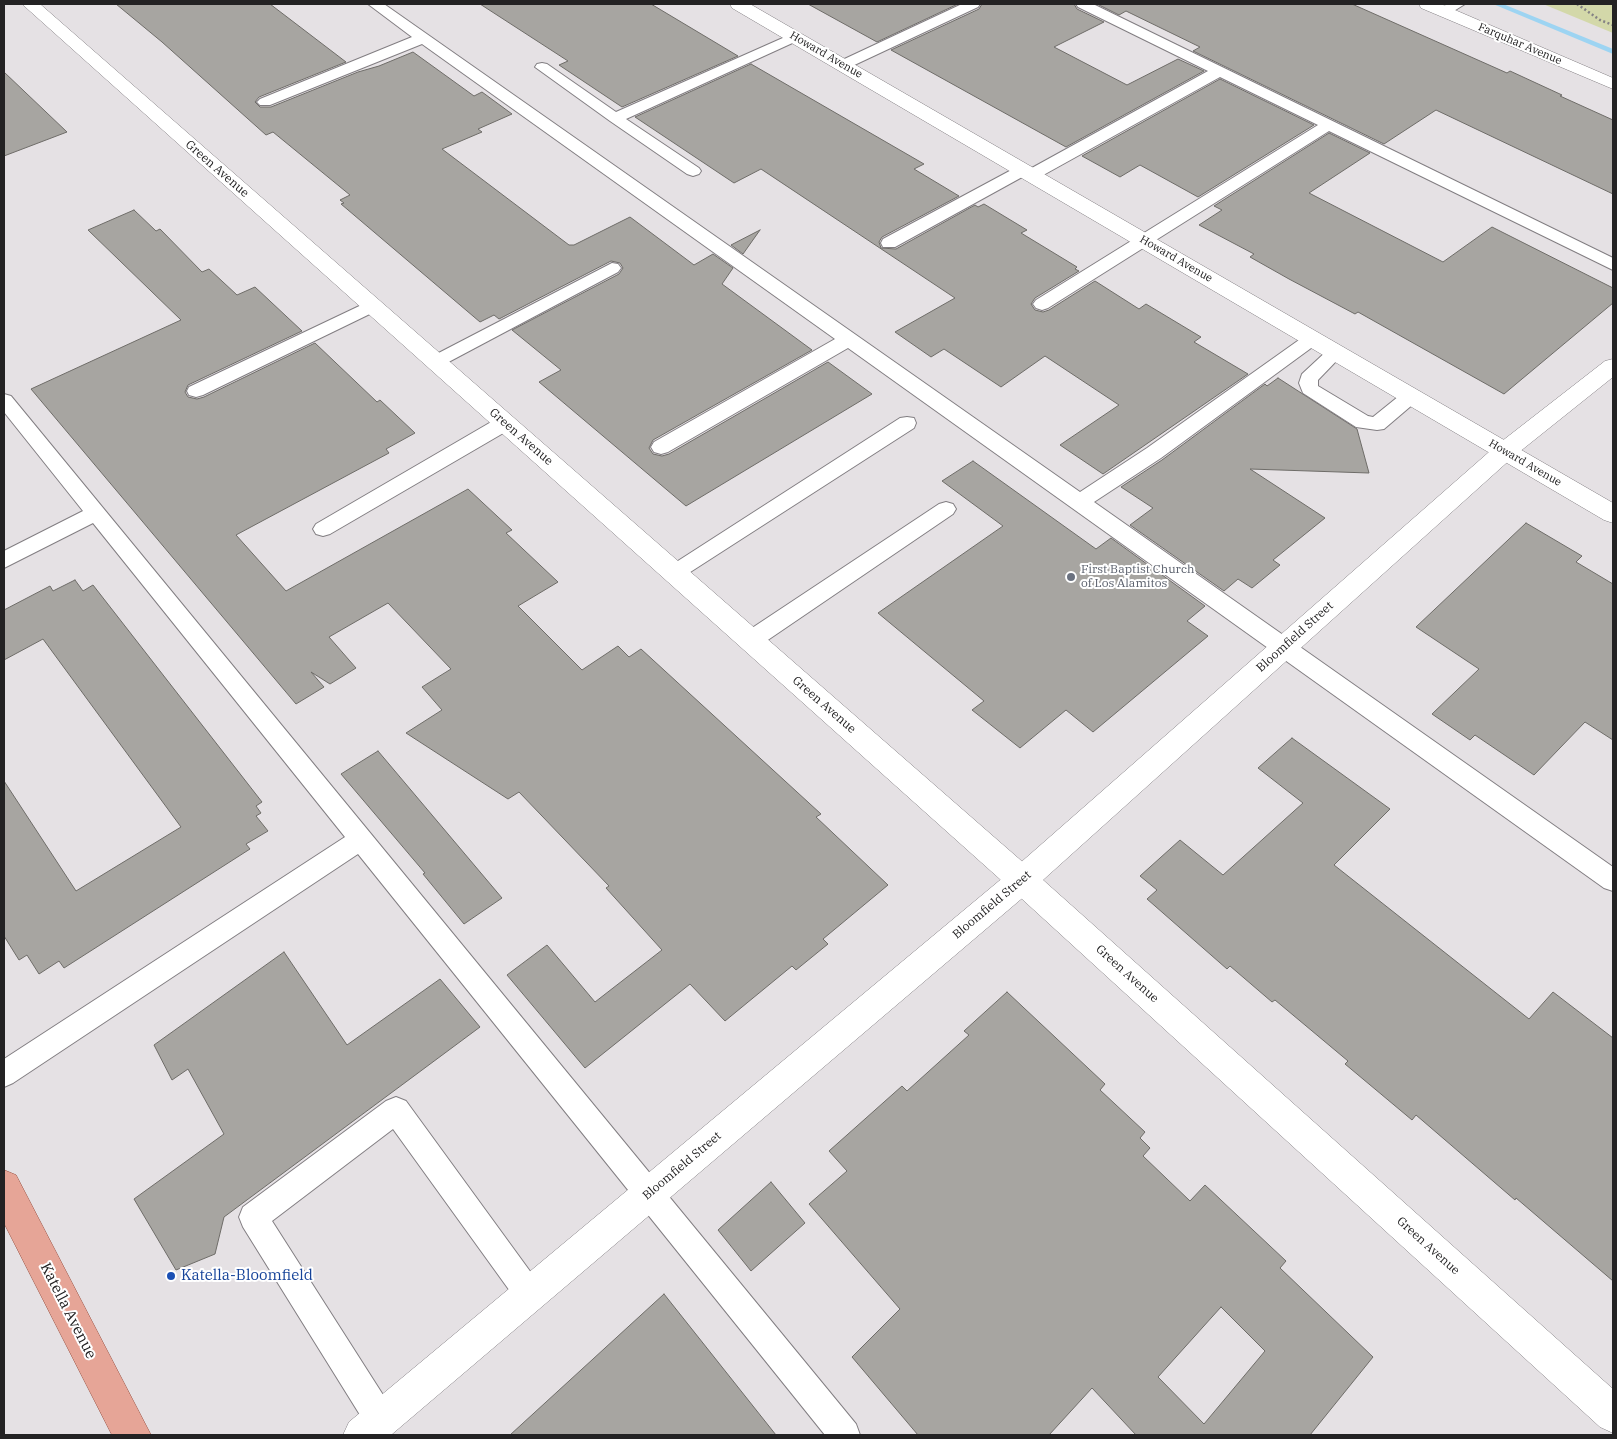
<!DOCTYPE html>
<style>
body{margin:0}
#map{position:relative;width:1617px;height:1439px;overflow:hidden;background:#e5e1e4;font-family:"IBM Plex Serif",serif}
canvas{display:block}
.frame{position:absolute;inset:0;border:5px solid #232223;pointer-events:none}
</style>
<div id="map">
<canvas width="1617" height="1439"></canvas>
<div class="frame"></div>
</div>
<script>
const ctx = document.querySelector('canvas').getContext('2d');
ctx.lineJoin = 'round';
function fillPath(path, color) { ctx.fillStyle = color; ctx.fill(path, 'evenodd'); }
const shape = rows => new Path2D(rows.map(r => 'M' + r).join(''));
function stroke(path, color, width, dash) { ctx.strokeStyle = color; ctx.lineWidth = width; ctx.lineCap = dash ? 'butt' : 'round'; ctx.setLineDash(dash || []); ctx.stroke(path); }
function label(font, color, halo, rows, align = 'center') {
  ctx.font = font + ' "IBM Plex Serif",serif'; ctx.lineWidth = 4; ctx.setLineDash([]); ctx.textBaseline = 'middle'; ctx.strokeStyle = halo; ctx.fillStyle = color; for (const [text, x, y, turn = 0] of rows) {
    ctx.save(); ctx.translate(x, y); ctx.rotate((+turn || 0) * Math.PI / 180); ctx.textAlign = isNaN(turn) ? turn : align; if (halo) ctx.strokeText(text, 0, 0); ctx.fillText(text, 0, 0); ctx.restore();
  }
}
fillPath(shape([
 [1543,4,1613,4,1613,33]
]), '#d3d8a9');
fillPath(shape([
 [1493,4,1503,4,1613,49,1613,54,1493,4]
]), '#9dd4f2');
const building = shape([
 [116,4,270,4,346,62,259,97,255,102,260,107,271,107,358,72,379,66,413,52,474,96,482,92,512,114,478,129,482,132,442,149,569,245,574,245,630,217,694,265,713,254,733,268,722,284,812,350,653,440,649,448,653,454,662,456,669,454,828,362,872,394,686,506,539,382,561,370,512,330,619,274,623,268,620,263,611,261,499,319,494,315,480,322,341,204,344,203,340,200,350,195,273,132,266,135,162,42,116,4],
 [480,4,651,4,738,56,622,107,559,65,568,61,480,4],
 [808,4,958,4,877,42,808,4],
 [982,4,1074,4,1077,9,1104,22,1054,47,1127,85,1178,59,1204,71,1066,147,891,50,979,9,982,4],
 [1097,4,1352,4,1507,73,1510,71,1562,95,1560,96,1613,120,1613,194,1436,110,1384,144,1193,51,1200,47,1126,11,1119,15,1097,4],
 [751,64,924,164,914,169,959,196,882,237,879,242,881,248,896,249,975,205,978,207,984,204,1027,230,1021,233,1077,267,1075,269,1079,271,1035,298,1031,304,1035,310,1043,312,1049,310,1095,281,1139,309,1146,304,1201,337,1194,342,1248,374,1103,474,1060,445,1119,405,1045,356,1001,387,944,349,931,357,895,332,955,298,761,169,734,183,635,117,751,64],
 [4,72,67,132,4,156,4,72],
 [1220,79,1314,125,1198,197,1140,165,1120,177,1082,156,1220,79],
 [1329,133,1370,153,1309,193,1443,262,1492,227,1613,288,1613,303,1504,394,1358,312,1355,314,1289,279,1250,257,1254,254,1199,225,1222,210,1214,206,1329,133],
 [134,210,156,231,160,229,202,272,209,269,237,295,255,287,302,331,188,385,185,392,188,397,197,399,204,397,315,343,377,402,380,400,415,433,386,449,389,453,236,535,286,591,468,489,512,530,506,533,558,582,518,606,582,670,618,646,629,657,641,649,821,814,816,817,888,885,823,939,828,944,796,970,792,966,725,1021,690,984,585,1068,507,975,547,945,595,1002,662,950,606,888,609,886,519,792,508,799,406,733,442,710,422,687,451,669,388,603,329,637,356,668,330,684,311,672,324,687,296,704,31,389,181,320,88,230,134,210],
 [760,230,743,254,731,245,760,230],
 [1278,378,1357,429,1369,473,1250,469,1325,518,1273,560,1280,565,1252,588,1238,579,1224,591,1130,525,1153,508,1121,487,1162,460,1265,384,1267,386,1278,378],
 [973,461,1096,549,1111,538,1205,606,1187,621,1208,636,1093,732,1066,710,1020,748,972,710,984,701,878,613,1003,526,942,481,973,461],
 [1526,523,1582,556,1576,562,1613,584,1613,740,1585,722,1534,775,1475,735,1470,740,1432,714,1479,669,1416,627,1526,523],
 [75,580,83,591,93,585,262,802,256,806,261,813,256,816,268,831,246,844,250,849,64,968,59,961,39,974,27,955,19,960,4,936,4,781,76,891,181,827,43,639,4,660,4,610,50,586,53,591,75,580],
 [1292,738,1390,809,1334,865,1529,1019,1553,992,1613,1038,1613,1281,1516,1198,1515,1200,1416,1115,1412,1120,1345,1064,1348,1061,1275,1000,1272,1002,1230,966,1227,969,1147,899,1157,890,1140,876,1180,840,1223,875,1303,803,1258,768,1292,738],
 [378,751,502,898,464,924,423,874,425,873,341,774,378,751],
 [284,952,347,1045,440,979,480,1027,224,1217,215,1254,176,1270,134,1199,224,1134,188,1069,172,1080,154,1045,284,952],
 [1007,992,1105,1084,1100,1090,1145,1132,1140,1138,1150,1148,1143,1156,1190,1201,1205,1185,1286,1261,1280,1268,1373,1357,1310,1435,1136,1435,1092,1388,1049,1435,918,1435,852,1357,900,1309,809,1204,847,1171,829,1151,902,1086,907,1091,969,1035,964,1031,1007,992],
 [1221,1307,1265,1351,1204,1424,1158,1377,1221,1307],
 [771,1182,805,1223,751,1271,718,1230,771,1182],
 [664,1294,776,1435,510,1435,664,1294]
]);
fillPath(building, '#a7a5a1');
stroke(building, '#6e6c68', 1);
const lane = shape([
 [368,4,384,4,1080,492,1147,448,1306,335,1312,333,1318,335,1321,339,1318,343,1161,458,1094,502,1613,867,1613,891,1604,888,848,348,668,452,661,454,654,452,651,447,654,442,835,339,422,44,270,105,260,105,257,102,260,99,412,37,368,4],
 [962,4,980,4,978,7,848,68,843,69,838,68,836,65,838,62,962,4],
 [1076,4,1093,4,1613,258,1613,270,1329,131,1048,308,1042,310,1036,308,1033,304,1036,300,1318,125,1220,77,1038,178,1032,180,1024,176,895,247,883,247,881,243,883,239,1017,167,1023,165,1030,169,1208,71,1078,7,1076,4],
 [1448,4,1465,4,1449,14,1439,14,1437,11,1439,8,1448,4],
 [794,33,799,34,801,37,799,40,626,119,699,168,701,171,699,174,693,176,687,174,610,121,535,67,537,64,542,63,547,64,616,112,794,33],
 [612,263,618,264,621,268,618,272,441,366,435,368,429,366,426,362,429,358,612,263],
 [372,300,378,302,381,306,378,310,203,395,196,397,189,395,187,391,189,387,372,300],
 [1336,346,1342,348,1345,352,1318,380,1318,386,1368,416,1373,417,1404,392,1411,390,1418,392,1420,396,1418,400,1384,429,1377,430,1356,427,1303,393,1299,383,1302,374,1330,348,1336,346],
 [4,394,11,396,856,1424,860,1435,825,1435,358,854,13,1083,4,1087,4,1059,345,837,93,523,4,568,4,551,83,511,4,412,4,394],
 [505,417,512,418,514,423,512,428,330,534,323,536,316,534,313,529,316,524,498,418,505,417],
 [907,417,914,418,916,423,914,428,681,578,674,581,667,578,664,573,667,568,900,418,907,417],
 [946,502,953,504,956,509,953,514,759,646,751,648,743,646,740,640,743,634,939,504,946,502],
 [396,1097,406,1101,540,1285,545,1295,540,1305,530,1310,520,1305,393,1129,272,1221,392,1409,396,1420,392,1431,380,1435,370,1431,243,1227,239,1217,243,1207,386,1101,396,1097]
]);
const street = shape([
 [22,4,40,4,1033,871,1613,1389,1613,1433,1600,1427,1011,889,22,4],
 [730,4,750,4,1613,503,1613,523,1604,520,732,8,730,4],
 [1419,4,1441,4,1613,78,1613,89,1421,8,1419,4]
]);
const secondary = shape([
 [1613,359,1613,377,1513,457,1033,889,391,1435,343,1435,349,1422,1011,871,1497,445,1605,361,1613,359]
]);
const primary = shape([
 [4,1170,16,1175,151,1435,112,1435,4,1223,4,1170]
]);
stroke(lane, '#827e82', 2);
stroke(street, '#827e82', 1);
stroke(secondary, '#827e82', 1);
stroke(primary, '#975041', 1);
stroke(shape([
 [1577,4,1600,20,1613,25]
]), '#848284', 2.5, [2, 2.5]);
fillPath(lane, '#fff');
fillPath(street, '#fff');
fillPath(secondary, '#fff');
fillPath(primary, '#e6a597');
for (const [x, y, r, color] of [
 [1071,577,5,"#6b7280"],
 [171,1276,5,"#1a4fb4"]
]) { const dot = new Path2D(); dot.arc(x, y, r, 0, 2 * Math.PI); ctx.fillStyle = color; ctx.fill(dot); stroke(dot, '#fff', 2); }
label('11px', '#232223', '#fff', [
 ["Farquhar Avenue",1520,44,23],
 ["Howard Avenue",826,55,30],
 ["Howard Avenue",1176,259,30],
 ["Howard Avenue",1525,463,30]
]);
label('12px', '#232223', '#fff', [
 ["Green Avenue",217,169,41],
 ["Green Avenue",521,437,41],
 ["Bloomfield Street",1295,637,-42],
 ["Green Avenue",824,705,41],
 ["Bloomfield Street",992,905,-40],
 ["Green Avenue",1127,974,42],
 ["Bloomfield Street",682,1166,-40],
 ["Green Avenue",1428,1246,42]
]);
label('12px', '#5b616d', '#fff', [
 ["First Baptist Church",1081,570],
 ["of Los Alamitos",1081,584]
], 'left');
label('15px', '#164399', '#fff', [
 ["Katella-Bloomfield",181,1276]
], 'left');
label('15px', '#232223', '#fff', [
 ["Katella Avenue",68,1311,63]
]);
</script>
